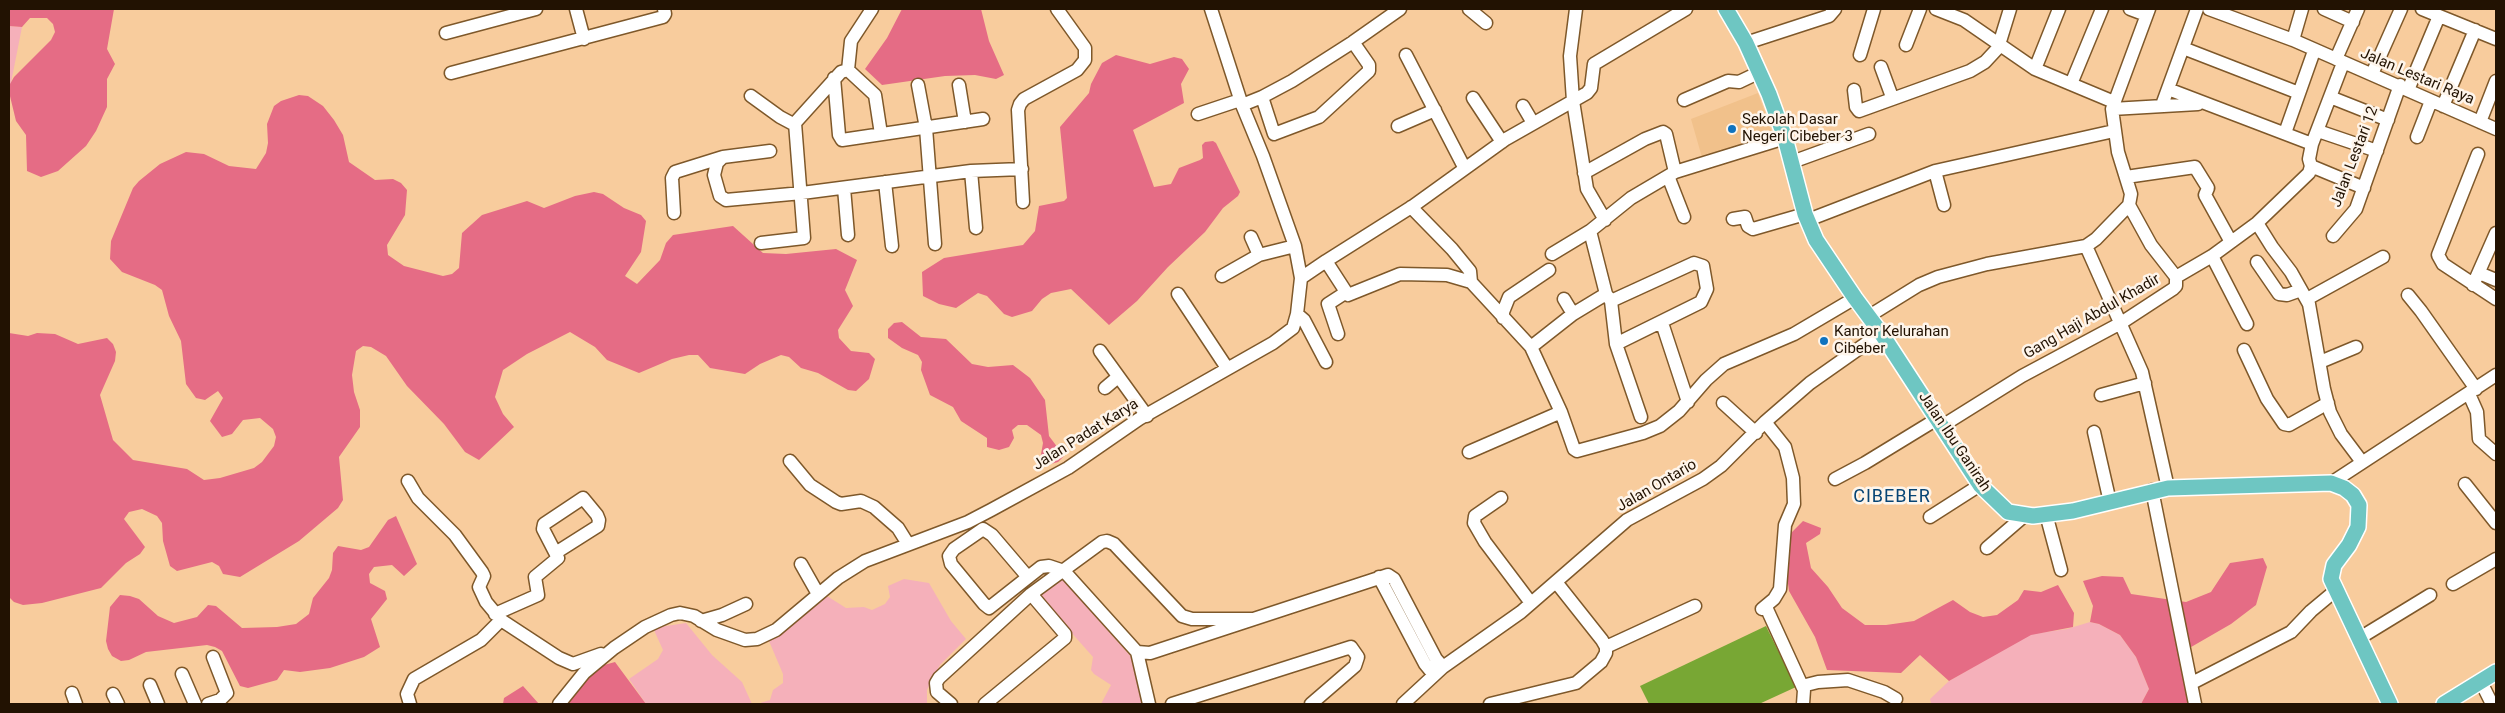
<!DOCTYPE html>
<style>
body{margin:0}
#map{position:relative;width:2505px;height:713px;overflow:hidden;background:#f8cc9d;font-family:Roboto,sans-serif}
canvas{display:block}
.frame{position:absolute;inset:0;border:10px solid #221202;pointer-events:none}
</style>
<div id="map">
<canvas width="2505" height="713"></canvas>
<div class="frame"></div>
</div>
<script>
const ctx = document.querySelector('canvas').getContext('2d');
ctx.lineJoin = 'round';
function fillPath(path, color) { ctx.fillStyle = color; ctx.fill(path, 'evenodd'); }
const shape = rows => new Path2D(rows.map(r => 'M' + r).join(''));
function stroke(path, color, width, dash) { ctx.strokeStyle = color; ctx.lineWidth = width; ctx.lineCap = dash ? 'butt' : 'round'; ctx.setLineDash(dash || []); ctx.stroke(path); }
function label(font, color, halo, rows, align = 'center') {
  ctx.font = font + ' Roboto,sans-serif'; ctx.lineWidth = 5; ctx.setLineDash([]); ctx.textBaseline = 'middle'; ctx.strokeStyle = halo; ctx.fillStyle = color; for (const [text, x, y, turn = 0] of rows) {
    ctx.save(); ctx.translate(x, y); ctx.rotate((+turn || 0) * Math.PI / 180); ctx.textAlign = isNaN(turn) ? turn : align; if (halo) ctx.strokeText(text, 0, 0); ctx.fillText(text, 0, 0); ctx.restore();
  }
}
fillPath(shape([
 [1758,93,1774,138,1703,161,1691,119]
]), '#f1c18b');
fillPath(shape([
 [9,26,22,27,9,93],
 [904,579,929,583,951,621,966,639,940,665,927,690,927,704,757,704,770,700,773,690,783,683,783,674,769,641,827,596,846,608,864,607,872,610,885,604,890,597,888,586],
 [1062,579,1135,661,1143,704,1101,704,1111,685,1094,674,1091,670,1093,657,1039,596,1057,580],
 [2090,622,2099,624,2120,635,2136,657,2149,689,2141,704,1931,703,1930,699,1949,681,2031,634,2067,629],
 [686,623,712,655,742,682,752,704,646,704,629,679,658,659,663,650,653,628]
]), '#f5b0ba');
fillPath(shape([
 [9,9,114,9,107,49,115,64,107,79,107,107,96,131,86,146,58,171,41,177,27,171,26,135,16,121,9,92,10,84,14,77,51,40,55,32,53,24,47,18,30,18,22,27,9,26],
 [902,9,981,9,989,41,1004,75,996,79,975,75,945,76,882,85,865,69,887,38],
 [1116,55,1150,64,1174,57,1182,59,1189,69,1181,84,1184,103,1133,130,1154,187,1171,184,1179,168,1200,160,1203,158,1202,145,1205,142,1213,141,1216,143,1240,192,1238,196,1223,208,1205,232,1168,267,1137,301,1109,325,1071,289,1051,293,1042,299,1032,311,1012,317,1004,314,987,296,978,293,956,308,939,304,923,296,922,272,944,258,1023,245,1035,231,1039,206,1064,201,1067,198,1060,127,1089,93,1091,84,1102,63],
 [299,95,308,96,323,106,334,120,343,135,349,162,375,180,393,179,401,183,407,190,405,215,387,245,388,255,404,266,443,276,452,274,459,268,462,233,482,215,527,201,544,208,575,196,594,192,603,194,624,208,641,215,646,221,641,252,625,276,637,284,660,260,666,243,673,235,733,226,763,253,786,254,836,249,857,260,845,290,853,306,838,330,839,338,851,351,869,353,875,359,869,379,856,391,848,390,818,373,801,368,789,357,781,355,760,364,745,374,710,368,698,355,689,355,672,359,639,373,607,360,595,347,570,332,527,354,503,370,495,397,503,414,514,427,479,460,465,452,444,424,407,386,386,356,371,347,363,346,356,351,352,375,354,392,360,410,360,427,339,457,343,500,338,508,299,541,240,577,223,574,219,566,212,562,177,571,170,566,163,541,162,523,157,516,142,509,129,512,124,519,145,547,140,554,126,563,101,588,42,603,23,605,14,602,9,597,9,333,28,336,37,333,55,334,78,344,107,338,113,344,116,352,115,361,100,395,113,440,133,460,187,469,204,480,220,478,254,468,262,462,274,446,276,437,273,429,260,418,243,420,232,434,222,437,210,421,223,398,218,391,205,400,196,398,186,384,181,341,169,316,162,290,155,285,122,272,110,259,111,241,133,188,139,181,160,164,186,152,204,154,229,166,256,169,266,153,268,143,267,124,274,106,281,101],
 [902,322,921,337,946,339,972,364,988,367,1013,365,1030,378,1045,400,1049,436,1064,456,1058,462,1047,465,1040,460,1043,443,1041,435,1027,425,1018,425,1012,430,1014,438,1009,447,999,450,987,447,987,438,961,421,953,407,930,395,921,370,922,362,918,355,902,348,888,338,888,329,894,323],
 [396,516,417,564,404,576,392,565,374,567,369,574,370,583,385,591,387,599,371,619,380,647,364,657,330,668,300,672,284,670,277,680,248,688,240,686,222,651,215,647,207,645,146,652,129,660,121,661,112,656,108,649,106,641,110,607,120,595,130,596,139,599,158,616,174,623,197,617,208,605,216,606,242,628,277,627,296,624,309,614,313,598,329,578,332,570,333,553,338,546,361,550,369,547,388,520],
 [1803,521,1821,528,1820,534,1806,543,1811,568,1828,587,1842,608,1865,625,1886,625,1914,621,1953,600,1970,612,1983,617,1997,615,2018,600,2024,590,2041,592,2058,585,2074,613,2073,627,2031,635,1949,681,1920,655,1901,673,1827,670,1815,637,1789,591,1787,576,1789,535],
 [2263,558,2267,567,2256,605,2231,624,2179,654,2191,704,2141,704,2149,689,2136,657,2120,635,2099,624,2090,622,2093,606,2083,581,2102,576,2123,577,2131,594,2186,602,2211,592,2230,563],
 [615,662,646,704,566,704,597,667],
 [523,686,539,704,503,704,504,698]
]), '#e56c85');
fillPath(shape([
 [1766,626,1796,687,1759,704,1649,704,1640,686]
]), '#78a734');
const minor = shape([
 [576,9,584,39],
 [1469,9,1486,23],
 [1576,9,1570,56,1573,101,1587,189,1605,220],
 [1936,9,1964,20,2035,69,2114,102],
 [2130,9,2146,15],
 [2209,9,2293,40,2496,129],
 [2324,9,2353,22],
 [2422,9,2496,39],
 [446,33,536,9],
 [2293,40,2302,9],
 [1746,43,1829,16,1835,9],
 [1906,45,1920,9],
 [2183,48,2299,93],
 [1406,55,1464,167],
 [1860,55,1874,9],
 [2336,59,2358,9],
 [1881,67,1892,97],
 [2035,69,2059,9],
 [848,70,851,41,872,9],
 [451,73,663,17,665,14,664,9],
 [2372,74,2401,9],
 [834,78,839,135,842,140,983,119],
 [2071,84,2102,9],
 [918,85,926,128,935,244],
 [959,85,965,122],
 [2168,89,2312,144],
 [1854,90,1856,107,1859,111,1970,71,1985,62,1998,48,2010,9],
 [2408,90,2439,16],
 [751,96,780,117,795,125],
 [1262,97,1292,81,1353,42],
 [2330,97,2388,120],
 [1473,98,1502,142],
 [1684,100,1728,81,1739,82,1760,72],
 [1242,105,1262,97,1274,134,1319,117,1369,71,1369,65,1353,42,1400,9],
 [2162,105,2197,9],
 [1523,106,1533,123],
 [2443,106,2475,30],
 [2112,109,2198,104],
 [1198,114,1240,100],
 [2480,122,2496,81],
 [1398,126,1435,110],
 [2318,131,2377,151],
 [2285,133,2314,51],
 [2417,137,2431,101],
 [770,151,723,157,717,163,714,175,720,196,726,200,802,193,971,171,1022,169],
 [2478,154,2438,255,2443,264,2496,299],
 [1792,162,1869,134],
 [2311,166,2309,159,2312,144,2343,63],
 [2311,166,2364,188],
 [971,171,976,228],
 [1935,171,1944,205],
 [1584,173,1645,139,1663,132,1666,134,1675,172],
 [1668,176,1684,217],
 [2126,177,2195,167,2208,188,2205,195,2231,242],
 [885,182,892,246],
 [844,188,848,235],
 [1023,202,1018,110,1020,104,1024,99,1077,70,1085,60,1085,48,1057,9],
 [2129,205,2151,245,2176,277],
 [1411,207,1452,249,1470,271,1471,282],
 [674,213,672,178,675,172,723,157],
 [1733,219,1745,217,1748,226,1753,229,1805,214],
 [1808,220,1935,171,2114,131],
 [2257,223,2272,247,2291,272,2309,304,2324,389,2330,412,2341,434,2362,462],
 [2333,236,2356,209,2400,85],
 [1251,237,1259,255],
 [761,243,804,238,795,123,841,72,848,70,875,95,881,134],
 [2086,246,2142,372,2168,488],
 [1552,254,1590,231],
 [2212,256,2247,324],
 [1326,261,1413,206,1506,139,1587,93,1591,88,1594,64,1686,9],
 [2257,262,2279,294,2287,295,2301,290],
 [2479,273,2496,280],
 [1222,276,1259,255,1295,246],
 [1301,278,1326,261,1348,295,1400,274,1447,275,1471,282,1531,347,1561,412,1574,449,1577,451,1643,433,1660,426,1679,411,1706,380,1724,364,1794,334,1855,298],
 [2473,285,2496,233],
 [1178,294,1227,368],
 [2408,295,2421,311,2476,389],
 [1564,299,1573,314],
 [2307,299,2383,257],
 [1611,301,1694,263,1703,266,1707,289,1701,302,1616,344],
 [1297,314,1304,320,1326,362],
 [1869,316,1919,285,1938,277,1987,264,2086,246,2096,239,2129,205,2131,194,2118,152,2112,109,2149,9],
 [1503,318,1503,312,1509,297,1549,270],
 [1662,323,1688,402],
 [1338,334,1328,304,1345,293],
 [1531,347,1573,314,1606,294],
 [2244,350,2267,399,2284,424,2289,425,2328,403],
 [1100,351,1147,416],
 [2320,362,2356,347],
 [1105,388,1118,377],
 [2469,394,2477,412,2479,439,2496,454],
 [2101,395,2145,383],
 [1723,403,1756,433],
 [1641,417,1616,344,1611,301,1606,294,1590,231,1631,198,1675,172,1785,138],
 [1942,426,2022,376,2121,323,2173,289,2176,286,2176,277,2212,256,2257,223,2309,173,2311,166],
 [2094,432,2110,502],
 [1469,452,1561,412],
 [790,461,810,485,836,502,841,504,861,501,874,507,898,528,908,544],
 [1835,479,1865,463,1937,419],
 [408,481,418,498,455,535,482,572,484,576,479,587,486,602,501,620],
 [2331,483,2496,375],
 [2465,484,2496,523],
 [2152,490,2195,704],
 [1501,498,1475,516,1474,523,1485,542,1531,603],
 [2046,514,2061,570],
 [1930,517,1980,485],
 [1987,548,2024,516],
 [801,564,818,594],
 [1027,576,992,535,983,529,954,549,949,556,951,564,984,604,989,608,1041,567,1049,566,1064,571,1137,652,1149,704],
 [1379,577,1425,664,1434,675],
 [2453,584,2496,559],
 [1766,607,1804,690,1803,704],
 [1762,609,1774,599,1780,589,1785,525,1794,504,1793,478,1785,447,1765,422],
 [495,614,538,595,535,577,558,558,543,529,544,524,583,498,597,515,599,520,598,526,557,552],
 [701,621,722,615,746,604],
 [2358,639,2430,595],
 [1606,647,1695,606],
 [1137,652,1150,653,1388,575,1394,579,1436,659,1443,667],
 [182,674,195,704],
 [2481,682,2492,704],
 [2192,683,2291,632,2311,611,2335,591],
 [150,685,158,704],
 [1802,686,1818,682,1848,680,1884,692,1896,699],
 [72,693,76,704],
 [113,694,118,704],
 [208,704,220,700,227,693,213,657],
 [410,704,407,694,414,679,481,640,501,620,559,658,573,664,601,654],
 [559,704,584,673,614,648,645,627,671,615,680,613,694,616,717,630,745,640,757,639,776,630,838,578,865,561,968,522,991,510,1068,468,1139,419,1273,343,1293,328,1297,314,1301,278,1295,246,1263,156,1242,105,1211,9],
 [951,704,937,692,936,683,939,678,1031,594,1102,542,1107,541,1114,544,1182,616,1192,619,1254,619],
 [985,704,1065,638,1065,634,1031,594],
 [1172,704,1351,647,1358,657,1355,666,1311,704],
 [1403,704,1443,667,1521,612,1627,520,1703,479,1721,466,1765,422,1810,383,1881,333],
 [1490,704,1576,683,1601,662,1606,653,1606,647,1602,640,1556,582]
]);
const major = shape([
 [1726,9,1746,43,1769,94,1785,138,1805,214,1816,240,1855,298,1881,333,1980,485,2008,512,2033,516,2073,511,2168,488,2331,483,2344,488,2353,495,2359,505,2358,527,2349,545,2334,565,2331,579,2390,704],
 [2444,704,2496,672]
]);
stroke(minor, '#7e582a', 15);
stroke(major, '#fff', 18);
stroke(minor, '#fff', 12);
stroke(major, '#6ec6c2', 15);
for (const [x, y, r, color] of [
 [1732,129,5,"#0f73bf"],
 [1824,341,5,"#0f73bf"]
]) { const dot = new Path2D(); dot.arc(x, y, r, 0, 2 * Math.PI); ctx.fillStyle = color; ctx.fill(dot); stroke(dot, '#fef5eb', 2); }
label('15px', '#221202', '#fef5eb', [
 ["Jalan Lestari Raya",2417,77,23],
 ["Jalan Lestari 12",2355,157,-69],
 ["Gang Haji Abdul Khadir",2092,317,-30],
 ["Jalan Padat Karya",1086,435,-32],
 ["Jalan Ibu Ganirah",1954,442,56],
 ["Jalan Ontario",1657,486,-30]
]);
label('15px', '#221202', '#fef5eb', [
 ["Sekolah Dasar",1742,120],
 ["Negeri Cibeber 3",1742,137],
 ["Kantor Kelurahan",1834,332],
 ["Cibeber",1834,349]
], 'left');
ctx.letterSpacing = '1px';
label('18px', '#074575', '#fef5eb', [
 ["CIBEBER",1892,497]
]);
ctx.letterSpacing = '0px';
</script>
